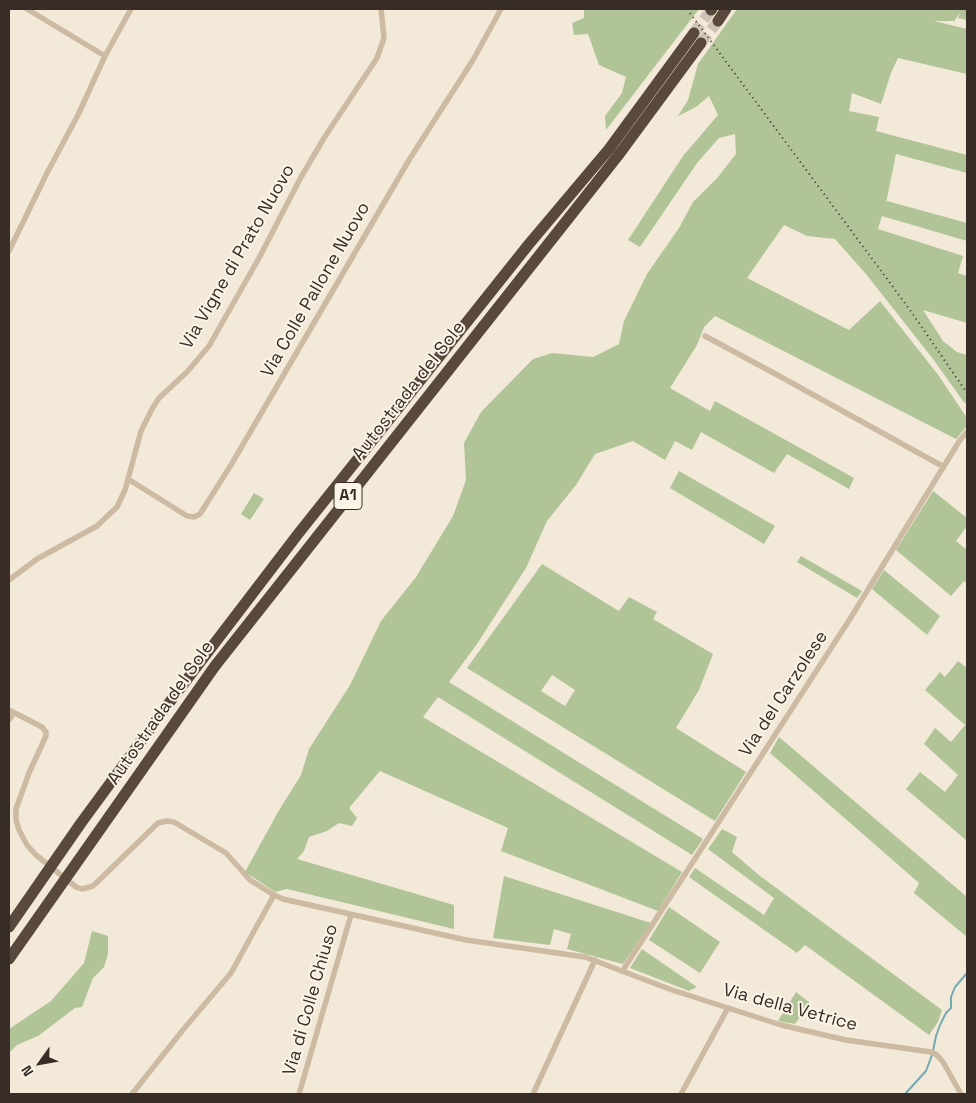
<!DOCTYPE html>
<style>
body{margin:0}
#map{position:relative;width:976px;height:1103px;overflow:hidden;background:#f3e9d8;font-family:"Space Grotesk",sans-serif}
canvas{display:block}
.frame{position:absolute;inset:0;border:10px solid #372d26;pointer-events:none}
.north{position:absolute;left:15px;top:1038px;width:50px;height:50px;-webkit-text-stroke:4px #fbf3e5;paint-order:stroke;rotate:238deg;font-size:14px;font-weight:700;line-height:20px;text-align:center;color:#372d26}
.north::after{content:'';display:block;margin:auto;width:18px;height:22px;background:#372d26;clip-path:polygon(50% 0,100% 100%,50% 72%,0 100%)}
</style>
<div id="map">
<canvas width="976" height="1103"></canvas>
<div class="frame"></div>
<div class="north">N</div>
</div>
<script>
const ctx = document.querySelector('canvas').getContext('2d');
ctx.lineJoin = 'round';
function fillPath(path, color) { ctx.fillStyle = color; ctx.fill(path, 'evenodd'); }
const shape = rows => new Path2D(rows.map(r => 'M' + r).join(''));
function stroke(path, color, width, dash) { ctx.strokeStyle = color; ctx.lineWidth = width; ctx.lineCap = dash ? 'butt' : 'round'; ctx.setLineDash(dash || []); ctx.stroke(path); }
function label(font, color, halo, rows, align = 'center') {
  ctx.font = font + ' "Space Grotesk",sans-serif'; ctx.lineWidth = 4; ctx.setLineDash([]); ctx.textBaseline = 'middle'; ctx.strokeStyle = halo; ctx.fillStyle = color; for (const [text, x, y, turn = 0] of rows) {
    ctx.save(); ctx.translate(x, y); ctx.rotate((+turn || 0) * Math.PI / 180); ctx.textAlign = isNaN(turn) ? turn : align; if (halo) ctx.strokeText(text, 0, 0); ctx.fillText(text, 0, 0); ctx.restore();
  }
}
fillPath(shape([
 [584,9,699,9,606,130,605,116,622,93,626,77,599,65,588,34,574,35,572,23,584,18],
 [737,9,967,9,967,20,958,18,960,13,954,21,934,21,967,29,967,74,898,58,891,73,881,104,852,93,849,111,879,117,876,131,967,155,967,173,896,154,886,203,887,201,967,223,967,241,882,216,878,229,963,256,958,273,967,276,967,323,923,310,943,341,957,352,967,355,967,405,963,401,933,359,866,274,835,239,807,236,784,225,747,278,849,330,880,301,939,376,967,418,967,426,956,439,715,316,704,327,697,345,670,388,710,411,715,401,820,459,854,478,849,489,787,454,774,473,701,432,692,450,675,441,665,460,633,441,595,454,576,485,547,521,526,568,477,644,449,682,703,839,692,855,438,697,423,717,682,872,658,911,501,851,508,828,380,771,349,808,357,818,352,826,339,823,327,831,309,837,304,851,297,859,454,905,454,929,287,889,275,892,245,872,278,812,301,775,309,749,350,685,381,621,416,577,453,516,466,480,464,443,481,412,533,359,552,353,593,357,619,344,624,321,647,274,679,228,693,202,718,177,736,154,735,134,719,138,697,163,640,247,628,240,683,156,718,115,709,96,696,107,678,116,688,100,698,64],
 [679,471,775,526,764,544,670,488],
 [933,491,967,518,967,526,956,541,967,550,967,584,964,581,951,596,896,550],
 [254,493,264,499,250,520,241,514],
 [801,556,862,591,857,598,797,562],
 [542,564,619,611,629,597,657,612,653,619,713,654,699,690,676,728,746,772,715,821,467,668],
 [552,675,575,690,565,706,541,691],
 [884,570,940,616,927,635,872,589],
 [958,661,967,668,967,841,906,789,920,772,945,792,958,775,924,744,935,728,951,742,965,725,925,690,940,672,945,677],
 [779,737,967,897,967,937,914,893,919,883,770,753],
 [722,829,737,837,732,852,760,876,942,1010,938,1022,929,1035,805,945,797,953,689,877,695,868,764,915,774,898,708,849],
 [504,876,651,923,623,964,567,949,571,934,554,929,550,945,493,938],
 [669,907,720,942,700,973,649,940],
 [92,931,108,936,108,954,104,967,93,978,82,1007,75,1008,38,1036,17,1045,9,1053,9,1029,51,1001,84,963],
 [642,949,697,987,689,991,630,968],
 [796,992,810,1003,795,1024,778,1021]
]), '#b0c497');
stroke(shape([
 [933,1051,936,1036,940,1025,946,1013,951,1008,951,997,955,987,967,973],
 [905,1094,926,1071,932,1055]
]), '#74aab3', 2);
stroke(shape([
 [694,33,711,10],
 [701,43,718,21]
]), '#cdc3b4', 11, [11, 5.5]);
stroke(shape([
 [27,9,105,56],
 [9,251,47,173,78,115,105,56,131,9],
 [705,336,781,377,944,467],
 [128,479,187,516,194,517,200,514,231,465,409,160,473,60,501,9],
 [9,580,37,559,97,526,117,507,125,490,141,431,152,409,159,398,187,372,209,346,259,258,300,179,324,138,377,58,384,38,381,9],
 [9,710,42,727,46,732,46,736,29,773,16,809,16,820,19,830,27,845,36,855,76,887,82,889,93,886,158,823,167,821,174,822,226,853,250,880,274,895,283,899,466,940,585,957,672,990,781,1025,846,1040,931,1052,937,1055,943,1062,961,1094],
 [9,720,14,713],
 [623,970,848,622,960,440,967,432],
 [132,1094,182,1031,231,973,274,895],
 [299,1094,351,915],
 [533,1094,595,960],
 [681,1094,728,1008]
]), '#ccbaa3', 5.5);
stroke(shape([
 [711,10,712,9],
 [718,21,726,9],
 [9,927,81,823,172,699,298,534,529,244,609,149,694,33],
 [9,959,215,666,620,153,701,43]
]), '#59483c', 11);
stroke(shape([
 [687,9,910,310,967,393]
]), '#372d26', 2, [1, 4]);
for (const [x, y, w] of [
 [348,496,28]
]) { const box = new Path2D(); box.roundRect(x - w / 2, y - 13.5, w, 27, 4); ctx.fillStyle = '#fbf3e5'; ctx.fill(box); stroke(box, '#372d26', 1); }
label('bold 16px', '#372d26', null, [
 ["A1",348,496]
]);
label('18px', '#372d26', '#fbf3e5', [
 ["Via Vigne di Prato Nuovo",238,257,-60],
 ["Via Colle Pallone Nuovo",316,290,-60],
 ["Autostrada del Sole",409,391,-52],
 ["Via del Carzolese",784,694,-57],
 ["Autostrada del Sole",161,713,-55],
 ["Via di Colle Chiuso",311,1000,-74],
 ["Via della Vetrice",790,1008,15]
]);
</script>
